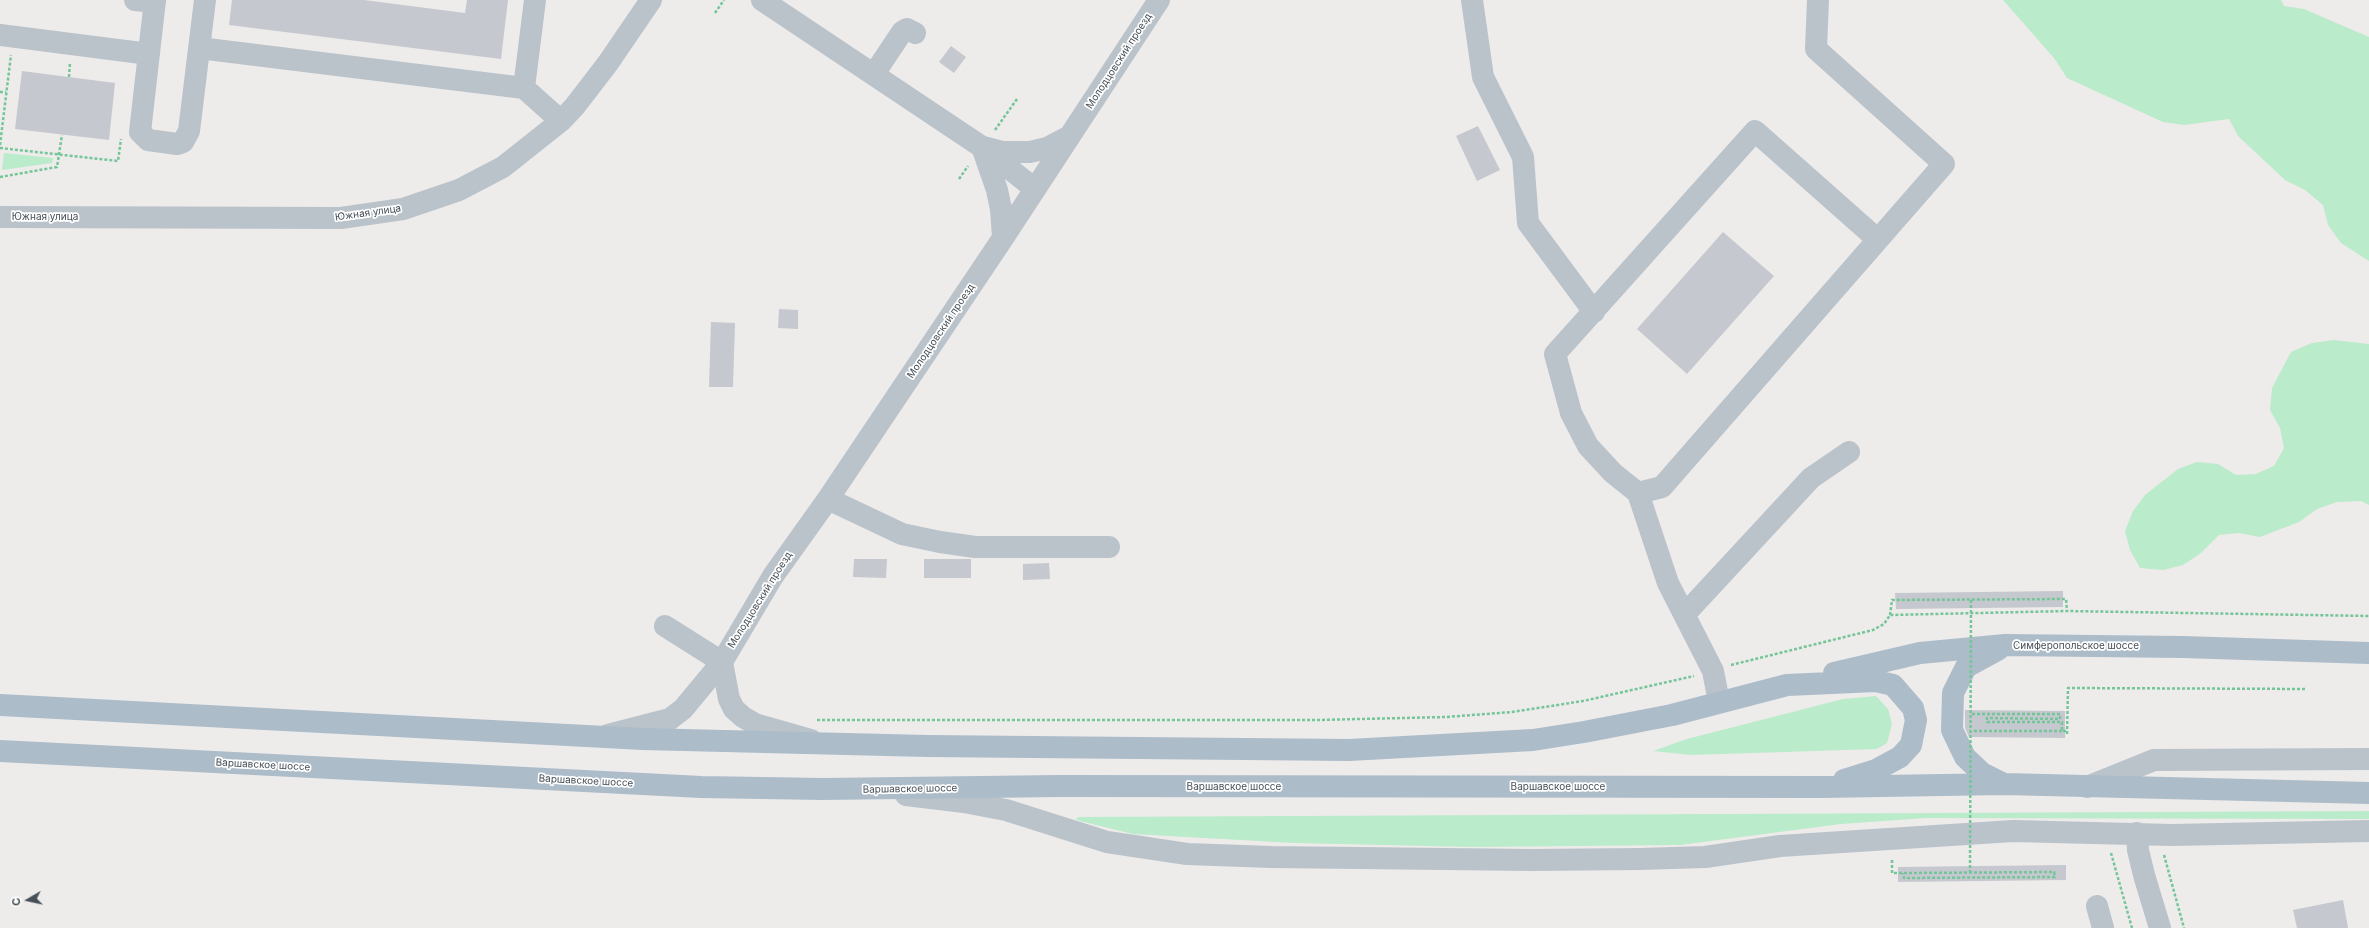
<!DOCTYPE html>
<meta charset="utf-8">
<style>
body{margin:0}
#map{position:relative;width:2369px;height:928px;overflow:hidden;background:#eeebeb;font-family:Inter,sans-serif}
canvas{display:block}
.north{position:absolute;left:8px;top:880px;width:40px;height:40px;-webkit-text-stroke:3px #fff;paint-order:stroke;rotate:261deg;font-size:11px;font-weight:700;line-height:16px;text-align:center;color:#454f57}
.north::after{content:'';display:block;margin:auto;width:14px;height:18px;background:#454f57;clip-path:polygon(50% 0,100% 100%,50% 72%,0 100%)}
</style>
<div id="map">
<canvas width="2369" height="928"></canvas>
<div class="north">С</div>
</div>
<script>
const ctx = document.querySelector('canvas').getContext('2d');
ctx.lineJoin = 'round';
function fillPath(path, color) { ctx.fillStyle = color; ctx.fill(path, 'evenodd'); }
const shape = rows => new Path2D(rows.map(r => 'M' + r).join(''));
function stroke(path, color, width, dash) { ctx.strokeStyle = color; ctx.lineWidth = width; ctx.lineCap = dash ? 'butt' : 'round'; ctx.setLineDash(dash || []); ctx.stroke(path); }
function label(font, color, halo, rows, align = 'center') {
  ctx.font = font + ' Inter,sans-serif'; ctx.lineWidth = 3.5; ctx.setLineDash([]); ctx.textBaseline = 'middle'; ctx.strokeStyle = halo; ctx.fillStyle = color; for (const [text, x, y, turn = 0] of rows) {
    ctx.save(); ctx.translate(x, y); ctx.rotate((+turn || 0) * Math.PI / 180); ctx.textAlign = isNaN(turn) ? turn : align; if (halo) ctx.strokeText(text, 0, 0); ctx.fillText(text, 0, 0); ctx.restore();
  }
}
fillPath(shape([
 [2003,0,2281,0,2284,6,2304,9,2369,37,2369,261,2341,243,2328,225,2323,205,2305,190,2285,180,2238,136,2229,119,2184,125,2163,122,2067,78,2054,58],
 [4,153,53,158,52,163,2,170],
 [2334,340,2369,344,2369,505,2361,501,2337,502,2317,509,2299,522,2260,537,2239,533,2219,535,2201,553,2183,565,2163,570,2140,568,2130,550,2125,531,2133,511,2145,495,2178,469,2197,462,2218,464,2236,475,2256,474,2274,466,2284,448,2280,428,2270,410,2272,388,2291,352,2312,343],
 [1876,696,1888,709,1892,724,1887,743,1877,749,1691,755,1653,751,1687,739,1843,699],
 [2369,811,2369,819,1926,818,1841,824,1680,845,1471,847,1294,843,1133,834,1076,820,1078,817]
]), '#baebca');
fillPath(shape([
 [232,0,364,0,465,13,467,0,508,0,501,59,229,25],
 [951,46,966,57,954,73,939,62],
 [22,71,115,83,109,140,15,129],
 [1478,126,1500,170,1477,181,1456,136],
 [1723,232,1774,276,1687,374,1637,329],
 [779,309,798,310,798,329,778,328],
 [711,322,735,323,733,387,709,387],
 [854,559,887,559,886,578,853,577],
 [924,559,971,559,971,578,924,578],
 [1049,563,1050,579,1023,580,1023,564],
 [2063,591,2063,607,1896,609,1895,593],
 [1965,710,2065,711,2065,738,1969,737,1965,728],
 [2066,865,2066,880,1898,882,1898,867],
 [2343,900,2348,928,2297,928,2293,910]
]), '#c5c8ce');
stroke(shape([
 [715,13,724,0],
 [69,77,70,63],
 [0,92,6,92],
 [995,130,1017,99],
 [0,145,11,55],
 [0,148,118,161,121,139],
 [0,177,57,167,62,135],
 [959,179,968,166],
 [1890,615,1892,600,2066,599,2067,611],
 [1731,665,1873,630,1884,624,1890,615,2067,611,2369,616],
 [1972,714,2060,714,2060,719,1987,718,1987,722,2062,722,2062,731,2067,731],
 [817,720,1317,720,1446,717,1512,712,1583,701,1694,676],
 [1974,731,2062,731],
 [2067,734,2068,688,2307,689],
 [2111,853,2132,928],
 [2164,855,2184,928],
 [1892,860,1892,873,1903,873,2054,872,2055,877,1904,878,1903,873]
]), '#74c699', 2.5, [3, 2]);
stroke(shape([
 [135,0,155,2],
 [155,0,140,132,148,140,177,144,183,142,189,131,205,0],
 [762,0,982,147,1035,189],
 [1472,0,1483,77,1523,157,1528,223,1594,312],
 [0,35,149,54],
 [199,48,524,88,561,121],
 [874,74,902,32,907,29,915,33],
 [524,88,535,0],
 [982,147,997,190,1001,209,1003,238],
 [983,147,1002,152,1030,152,1047,148,1070,136],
 [0,217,341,218,403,209,459,190,503,167,561,121,575,106,608,63,651,0],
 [1638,493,1662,487,1944,164,1816,49,1818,0],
 [828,499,902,534,940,542,975,547,1109,547],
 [1685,614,1811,478,1849,452],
 [665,626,722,662],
 [722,662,729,699,734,709,743,717,755,724,811,740],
 [1719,702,1713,671,1668,583,1638,493,1613,473,1588,446,1571,413,1555,354,1755,131,1877,239],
 [608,735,670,719,683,709,722,662,773,576,828,499,1003,238,1159,0],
 [2087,787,2154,760,2369,759],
 [906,795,964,802,1006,810,1107,842,1187,854,1271,857,1531,860,1640,859,1705,857,1780,846,2013,831,2172,835,2369,831],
 [2137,833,2138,850,2144,875,2160,928],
 [2097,906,2103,928]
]), '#bac3ca', 22);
stroke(shape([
 [1999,649,1966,667,1953,693,1952,730,1965,757,1982,773,2004,784],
 [1834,673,1920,653,2005,645,2183,647,2369,653],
 [0,705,643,739,927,746,1349,750,1533,740,1584,732,1672,715,1787,685,1876,681,1893,685,1913,708,1916,720,1911,745,1900,757,1876,770,1844,780],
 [0,751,701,787,823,789,1059,786,1821,787,2004,784,2369,793]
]), '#acbcc9', 22);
stroke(shape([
 [1970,873,1971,600]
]), '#74c699', 2.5, [3, 2]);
label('10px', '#454f57', '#fff', [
 ["Молодцовский проезд",1119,61,-57],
 ["Южная улица",368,213,-8],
 ["Южная улица",45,217],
 ["Молодцовский проезд",941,331,-56],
 ["Молодцовский проезд",760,600,-58],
 ["Симферопольское шоссе",2076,646],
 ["Варшавское шоссе",263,765,3],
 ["Варшавское шоссе",586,781,3],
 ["Варшавское шоссе",1234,787],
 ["Варшавское шоссе",1558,787],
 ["Варшавское шоссе",910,789,-1]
]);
</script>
